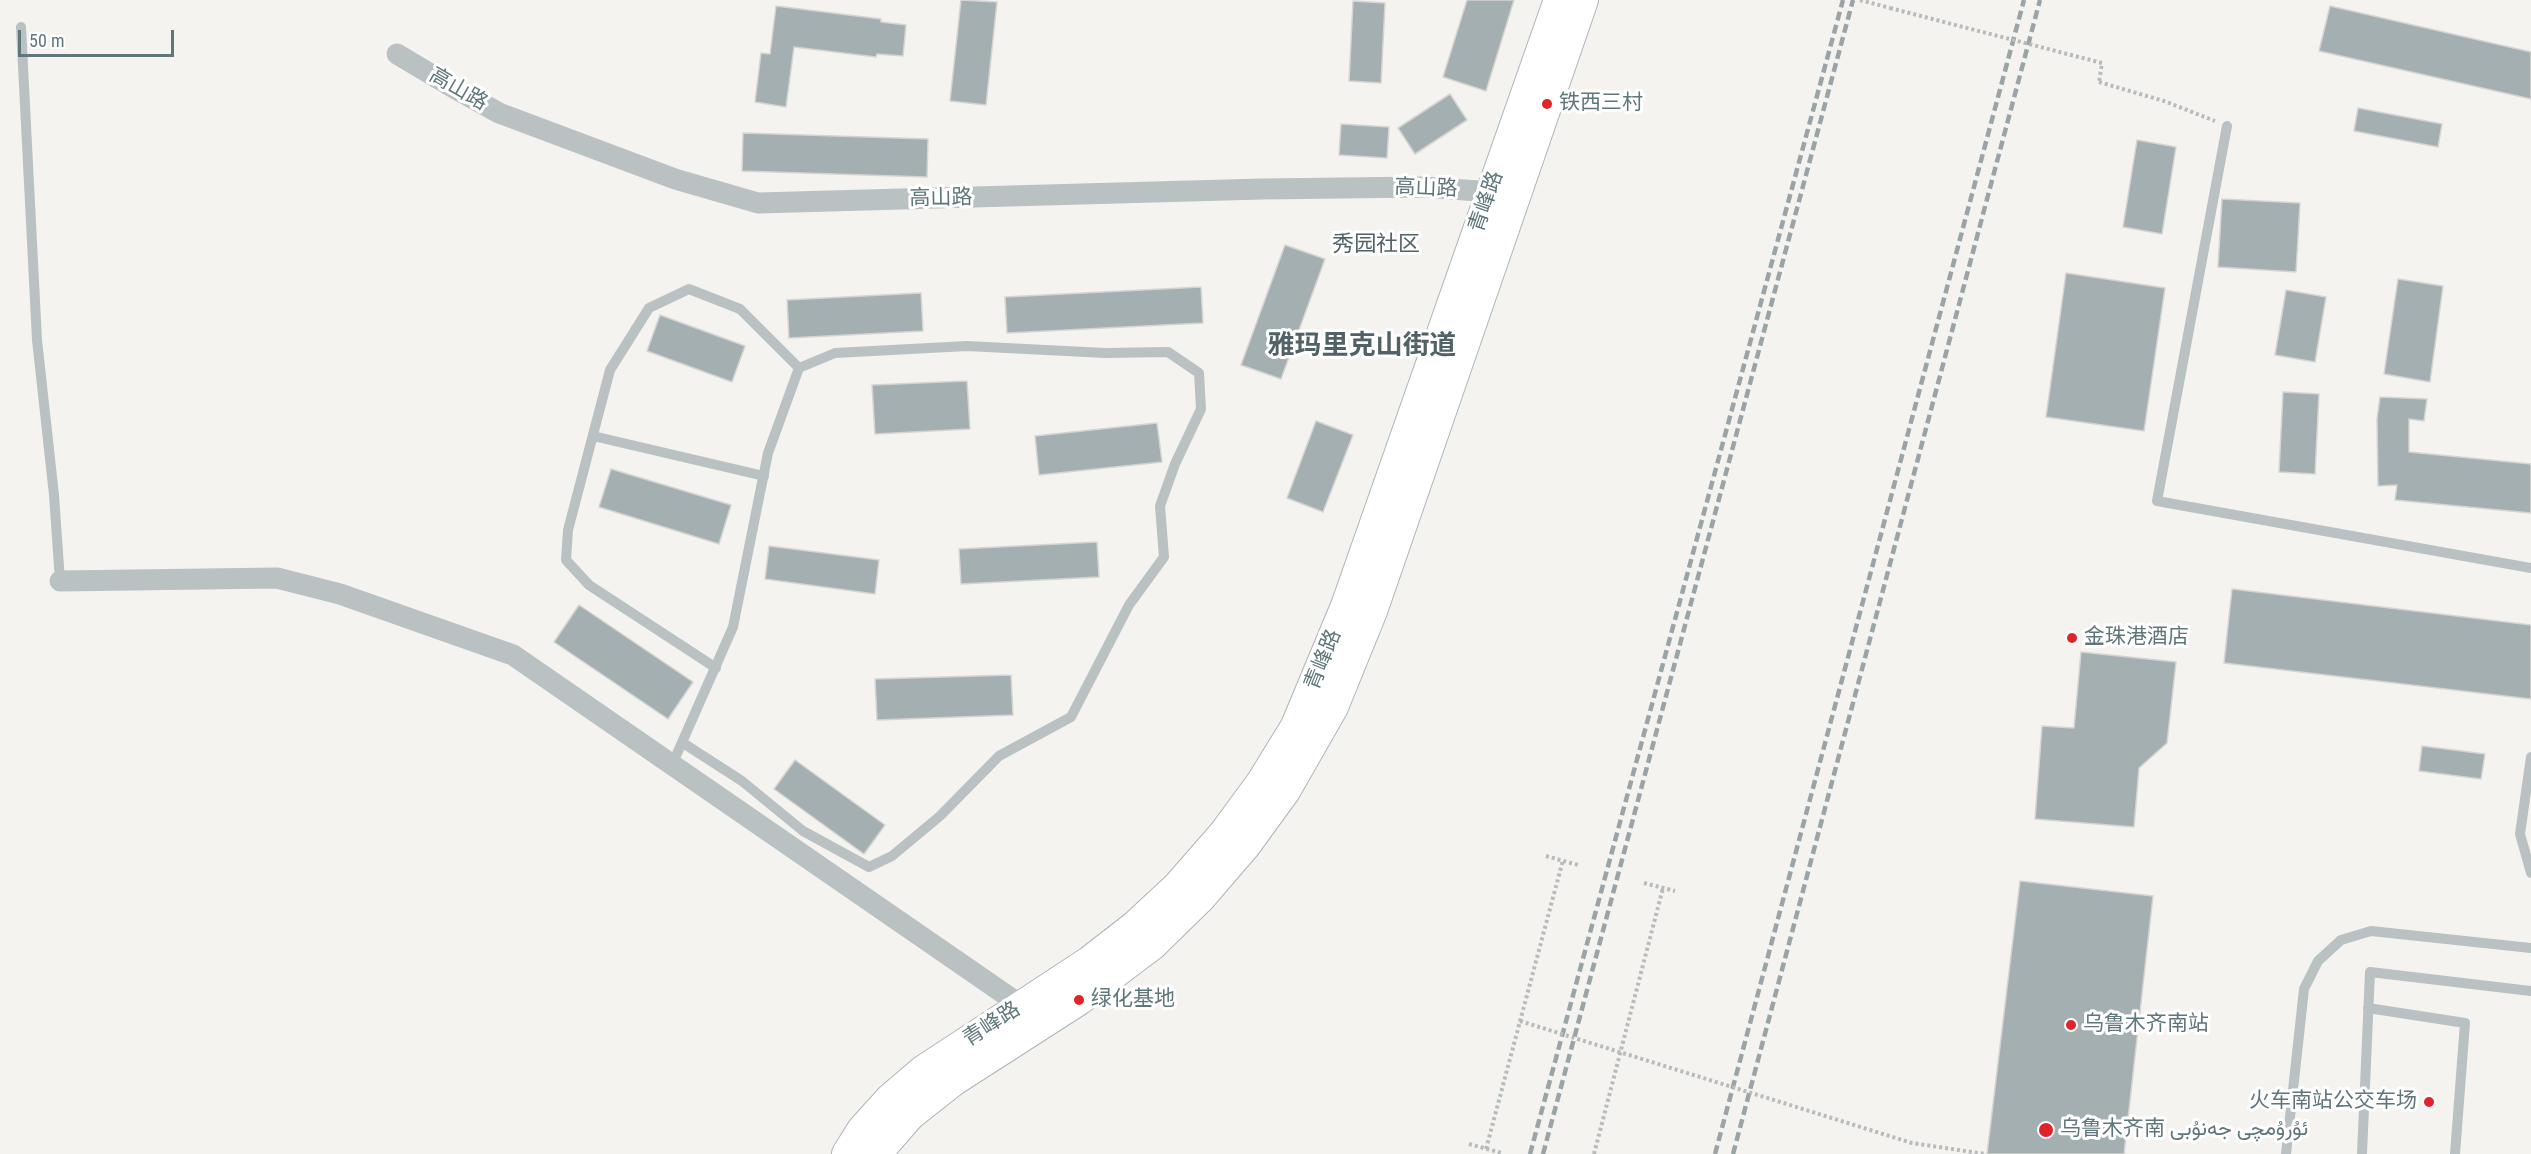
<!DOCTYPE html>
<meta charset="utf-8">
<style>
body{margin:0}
#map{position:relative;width:2531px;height:1154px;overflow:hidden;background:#f4f3f0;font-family:"Roboto Condensed",sans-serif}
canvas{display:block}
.scale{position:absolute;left:18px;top:30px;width:156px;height:27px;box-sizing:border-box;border:3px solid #5f767a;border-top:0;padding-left:8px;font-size:18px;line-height:21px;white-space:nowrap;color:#5f767a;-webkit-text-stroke:4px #fff;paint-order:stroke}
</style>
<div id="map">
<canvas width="2531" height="1154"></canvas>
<div class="scale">50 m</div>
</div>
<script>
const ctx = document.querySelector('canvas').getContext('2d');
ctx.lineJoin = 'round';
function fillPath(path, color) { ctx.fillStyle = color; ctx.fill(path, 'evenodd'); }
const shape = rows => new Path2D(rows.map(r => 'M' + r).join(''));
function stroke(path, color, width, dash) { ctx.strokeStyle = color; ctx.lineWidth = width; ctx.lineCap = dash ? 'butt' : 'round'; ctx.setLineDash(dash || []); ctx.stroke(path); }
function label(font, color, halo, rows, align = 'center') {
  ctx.font = font + ' "Roboto Condensed",Vazirmatn,"Noto Sans SC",sans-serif'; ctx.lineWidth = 6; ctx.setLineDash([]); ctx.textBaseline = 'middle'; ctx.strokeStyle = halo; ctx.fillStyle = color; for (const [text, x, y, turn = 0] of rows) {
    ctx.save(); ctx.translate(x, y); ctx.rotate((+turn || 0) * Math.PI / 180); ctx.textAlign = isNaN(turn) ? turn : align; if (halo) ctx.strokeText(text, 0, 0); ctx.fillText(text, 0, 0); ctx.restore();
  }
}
const building = shape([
 [961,0,997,2,986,105,950,101,961,0],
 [1467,0,1514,0,1486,91,1443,77,1467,0],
 [1353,1,1385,3,1381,83,1349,81,1353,1],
 [776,6,881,19,881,22,906,25,903,56,877,54,876,57,794,47,786,107,755,102,761,53,770,54,776,6],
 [2330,6,2531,52,2531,99,2319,51,2330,6],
 [1450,94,1467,120,1415,154,1398,128,1450,94],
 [2358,108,2442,124,2438,147,2354,131,2358,108],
 [1341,124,1389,127,1387,158,1339,155,1341,124],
 [743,133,928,139,927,177,742,171,743,133],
 [2137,140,2176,147,2162,234,2123,227,2137,140],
 [2222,199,2300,203,2296,272,2218,267,2222,199],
 [1285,245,1325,259,1281,379,1241,365,1285,245],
 [2066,273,2165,288,2144,431,2046,417,2066,273],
 [2398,279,2443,286,2430,382,2384,374,2398,279],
 [1201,287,1203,323,1007,333,1005,297,1201,287],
 [2286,290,2326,297,2315,362,2275,355,2286,290],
 [921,293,923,331,789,338,787,300,921,293],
 [660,315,745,346,732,382,647,351,660,315],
 [967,381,970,429,875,434,872,385,967,381],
 [2283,392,2319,394,2315,474,2279,472,2283,392],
 [2380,397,2427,399,2424,421,2409,419,2409,452,2531,464,2531,513,2395,500,2397,485,2378,486,2377,419,2380,397],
 [1316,421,1353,435,1323,512,1287,498,1316,421],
 [1157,423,1162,462,1039,475,1035,436,1157,423],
 [611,469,731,505,719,544,599,507,611,469],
 [1097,542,1099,577,961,584,959,549,1097,542],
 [769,546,879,560,875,594,765,579,769,546],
 [2232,589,2531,625,2531,699,2224,663,2232,589],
 [579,605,693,682,668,719,554,642,579,605],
 [2081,652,2176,662,2167,743,2139,768,2134,827,2035,819,2042,726,2074,728,2081,652],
 [1011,675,1013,715,877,720,875,679,1011,675],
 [2422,746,2485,754,2481,779,2419,771,2422,746],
 [795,760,885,825,864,854,774,789,795,760],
 [2020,881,2153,896,2124,1154,1987,1154,2020,881]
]);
fillPath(building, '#a3afb1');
stroke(building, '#d5d4d3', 1.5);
const secondary = shape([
 [847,1154,862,1130,890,1099,924,1070,1090,961,1135,926,1177,887,1225,832,1261,783,1296,726,1346,606,1559,0],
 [876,1154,910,1115,953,1081,1079,1000,1152,945,1201,897,1245,846,1285,791,1333,707,1372,611,1583,0]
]);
stroke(secondary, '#adb5b7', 32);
stroke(shape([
 [1860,0,1890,8],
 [2099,82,2164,101,2215,121],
 [1546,856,1578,865],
 [1644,883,1675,891],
 [1469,1144,1502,1153],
 [1486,1149,1563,860],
 [1594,1154,1663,888]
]), '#b7bbbc', 4, [3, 3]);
stroke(shape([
 [21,27,37,340,54,495,60,581],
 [2227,126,2157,501,2531,568],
 [593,436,764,476],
 [716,668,589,585,566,560,568,530,610,370,649,308,689,289,740,309,799,368],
 [2531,757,2520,834,2531,873],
 [672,765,733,627,768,453,799,368,835,353,967,346,1105,353,1168,352,1199,373,1201,409,1175,464,1160,506,1164,557,1129,605,1071,717,999,756,940,816,892,856,869,867,803,831,742,781,683,743],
 [2368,1008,2465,1023,2455,1154],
 [2286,1154,2304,989,2318,961,2341,940,2371,931,2531,948],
 [2362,1154,2370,972,2531,991]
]), '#bac1c2', 10);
stroke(shape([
 [397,54,454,88,499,113,675,179,758,203,1262,189,1424,187,1505,193],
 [60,581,277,578,340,594,513,655,1022,1006]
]), '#bac1c2', 21);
stroke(secondary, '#fff', 30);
stroke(shape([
 [1530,1154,1843,0],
 [1543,1154,1853,0],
 [1715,1154,2024,0],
 [1733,1154,2040,0]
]), '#9aa4a7', 4.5, [9, 4.5]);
stroke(shape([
 [1890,8,2102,63,2099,82],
 [1520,1021,1912,1143,1985,1154]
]), '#b7bbbc', 4, [3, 3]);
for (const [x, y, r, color] of [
 [1547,104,6,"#e0242a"],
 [2072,638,6,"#e0242a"],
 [1079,1000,6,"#e0242a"],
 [2071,1025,6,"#e0242a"],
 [2429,1102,6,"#e0242a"],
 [2046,1130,8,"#e0242a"]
]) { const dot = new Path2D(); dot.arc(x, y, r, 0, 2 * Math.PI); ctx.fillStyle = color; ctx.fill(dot); stroke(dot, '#fff', 2); }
label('21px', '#5f767a', '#fff', [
 ["高山路",458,90,30],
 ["高山路",1426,189,2],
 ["高山路",941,199,-1],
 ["青峰路",1487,202,-71],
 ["青峰路",1324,660,-68],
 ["青峰路",992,1025,-33]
]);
label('21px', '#5f767a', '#fff', [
 ["铁西三村",1559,104],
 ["金珠港酒店",2084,638],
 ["绿化基地",1091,1000],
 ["乌鲁木齐南站",2083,1025],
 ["火车南站公交车场",2417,1102,"right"],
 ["乌鲁木齐南 ئۇرۇمچى جەنۇبى",2060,1130]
], 'left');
label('22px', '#516266', '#fff', [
 ["秀园社区",1376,245]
]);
label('bold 27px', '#516266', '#fff', [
 ["雅玛里克山街道",1362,347]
]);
</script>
